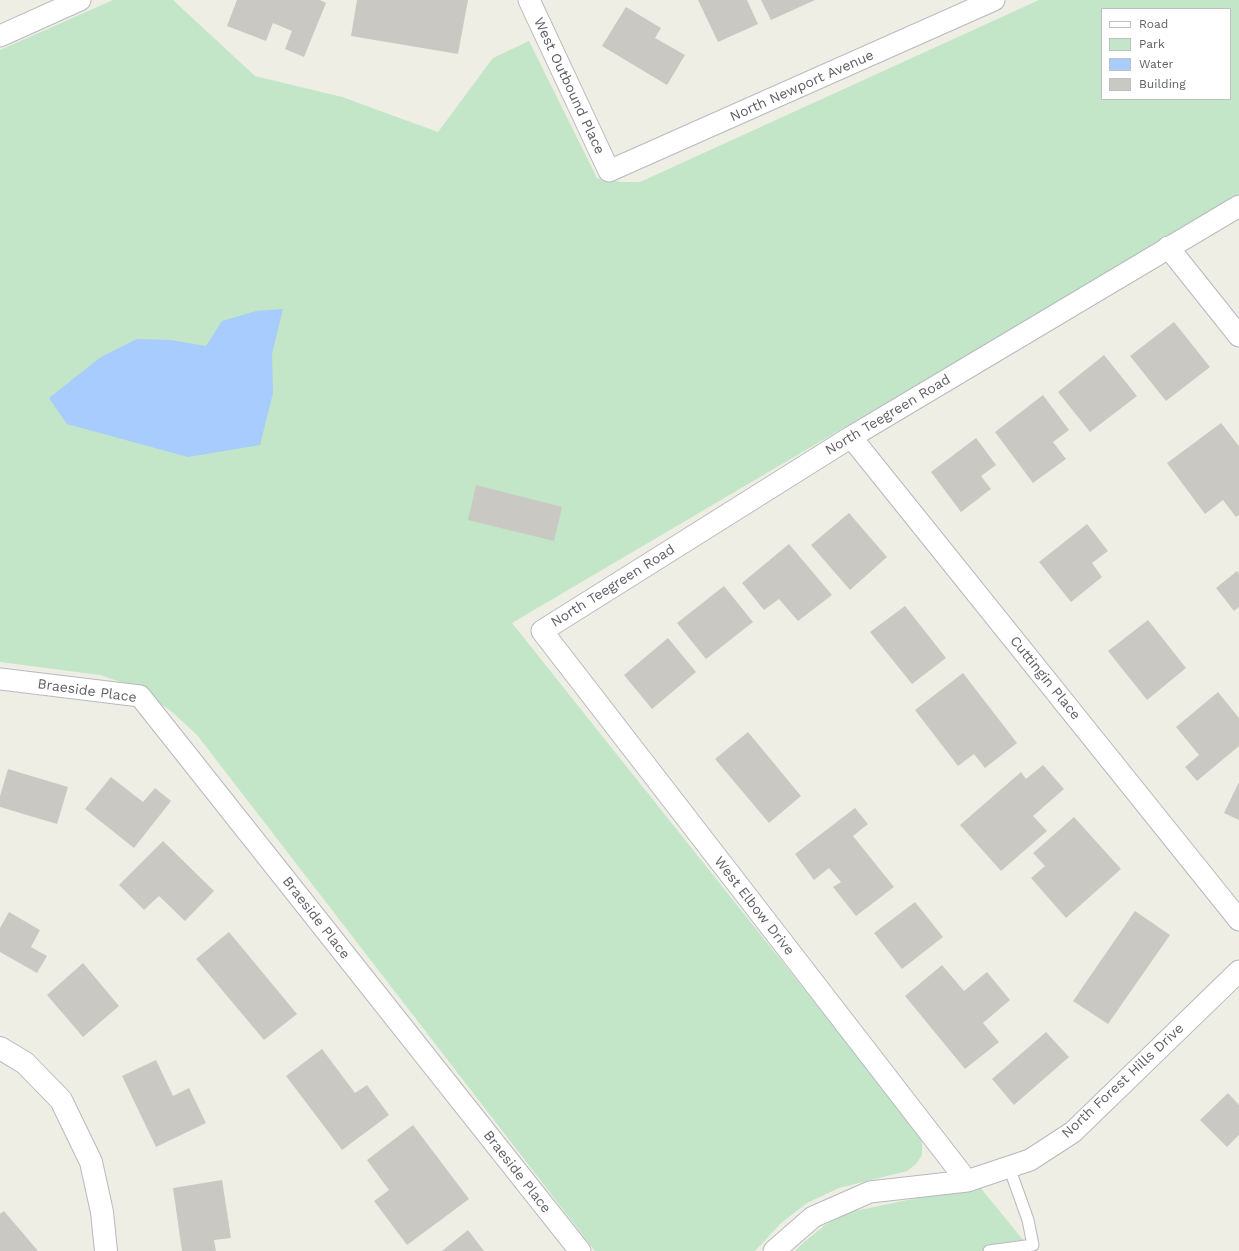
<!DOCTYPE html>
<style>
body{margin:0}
#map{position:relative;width:1239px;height:1251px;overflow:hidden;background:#efeee5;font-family:"Work Sans",sans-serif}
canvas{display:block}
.legend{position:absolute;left:1101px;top:8px;width:130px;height:92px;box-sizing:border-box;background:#fff;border:1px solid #bebfc1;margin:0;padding:5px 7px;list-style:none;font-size:12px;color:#5d5f65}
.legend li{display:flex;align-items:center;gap:8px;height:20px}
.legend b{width:20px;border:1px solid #bebfc1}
</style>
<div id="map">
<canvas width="1239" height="1251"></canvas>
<ul class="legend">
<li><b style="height:5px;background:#fff"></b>Road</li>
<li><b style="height:11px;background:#c2e6c7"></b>Park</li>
<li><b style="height:11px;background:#a7ccfd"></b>Water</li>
<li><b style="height:11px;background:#cac8c2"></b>Building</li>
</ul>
</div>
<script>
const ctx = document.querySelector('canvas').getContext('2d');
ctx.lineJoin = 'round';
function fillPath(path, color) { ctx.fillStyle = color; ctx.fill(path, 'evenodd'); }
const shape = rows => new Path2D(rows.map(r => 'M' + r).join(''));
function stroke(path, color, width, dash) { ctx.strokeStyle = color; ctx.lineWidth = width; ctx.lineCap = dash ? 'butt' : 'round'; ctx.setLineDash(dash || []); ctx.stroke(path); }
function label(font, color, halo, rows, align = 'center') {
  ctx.font = font + ' "Work Sans",sans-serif'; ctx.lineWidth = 3; ctx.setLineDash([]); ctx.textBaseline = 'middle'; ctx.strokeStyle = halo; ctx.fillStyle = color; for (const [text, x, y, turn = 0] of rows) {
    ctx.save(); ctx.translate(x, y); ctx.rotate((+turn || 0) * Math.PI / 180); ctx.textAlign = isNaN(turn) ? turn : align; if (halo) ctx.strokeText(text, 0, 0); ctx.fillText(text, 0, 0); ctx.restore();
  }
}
fillPath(shape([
 [113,0,173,0,255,76,342,97,438,132,493,58,529,41,597,178,621,182,640,182,1039,0,1239,0,1239,195,512,623,918,1132,922,1142,922,1155,916,1164,907,1171,839,1188,807,1203,781,1223,755,1251,595,1251,197,735,171,711,138,688,100,675,0,662,0,50],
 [1102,9,1230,9,1230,99,1102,99],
 [980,1187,1032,1251,795,1251,803,1243,825,1225,850,1212,917,1198]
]), '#c2e6c7');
fillPath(shape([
 [283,309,272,354,273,393,260,445,188,457,67,424,49,398,101,357,137,339,171,340,206,346,222,321,256,311]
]), '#a7ccfd');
fillPath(shape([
 [237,0,320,0,326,3,304,57,285,49,292,31,273,23,266,41,227,26],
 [357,0,468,0,458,54,351,36],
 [698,0,747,0,758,24,718,42],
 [761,0,815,0,771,20],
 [626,7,661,28,655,38,685,55,667,85,602,46],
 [1174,322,1210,367,1166,401,1130,356],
 [1104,355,1137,396,1090,432,1058,392],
 [1043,395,1069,430,1053,442,1066,459,1033,483,995,432],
 [1221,423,1239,446,1239,515,1236,517,1223,500,1205,514,1167,463],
 [976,438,996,465,981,476,991,489,961,512,931,472],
 [476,485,562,507,554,541,468,520],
 [849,513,887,557,850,590,811,545],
 [1087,524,1108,551,1092,563,1102,577,1071,602,1039,562],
 [789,544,832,595,798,621,779,599,764,610,742,583],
 [1237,571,1239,574,1239,607,1234,611,1216,588],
 [724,586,753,622,706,659,677,623],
 [905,606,946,658,912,684,870,632],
 [1148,620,1186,668,1147,700,1108,651],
 [668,638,696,672,652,709,624,675],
 [963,673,1017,743,985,768,974,754,958,766,915,710],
 [1218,692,1239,718,1239,746,1197,781,1185,767,1199,755,1176,727],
 [748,732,801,796,769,823,715,759],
 [1043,765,1064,789,1033,816,1047,831,1001,871,960,825,1021,772,1026,779],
 [8,769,68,787,57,824,0,807,0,796],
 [111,777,143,802,155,788,171,801,134,848,85,809],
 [1239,782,1239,820,1224,813],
 [855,808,868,824,853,836,894,887,856,916,833,887,841,882,829,868,814,880,795,854],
 [1074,817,1121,869,1066,918,1031,878,1045,866,1033,853],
 [163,841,214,891,185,921,159,896,144,910,119,885],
 [915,902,943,937,902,969,874,933],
 [1135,911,1170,935,1108,1024,1073,1001],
 [9,912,40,930,31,947,47,956,37,973,0,952,0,928],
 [229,932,297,1014,264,1040,196,959],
 [83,963,119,1006,83,1037,47,995],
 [942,965,964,991,987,972,1010,1000,983,1023,999,1042,965,1069,905,996],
 [1046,1032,1069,1057,1014,1105,992,1079],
 [322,1049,355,1093,367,1085,389,1115,342,1150,286,1076],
 [156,1060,173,1096,189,1088,206,1123,156,1147,122,1076],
 [1228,1093,1239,1105,1239,1135,1227,1147,1200,1120],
 [413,1125,469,1199,407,1245,374,1201,389,1190,367,1160],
 [222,1180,231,1238,214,1240,216,1251,182,1251,173,1188],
 [4,1211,38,1251,0,1251,0,1214],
 [468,1230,484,1251,442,1251]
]), '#cac8c2');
const service = shape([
 [989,1251,1033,1245,1028,1220,1009,1167]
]);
const minor = shape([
 [529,0,609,171,994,0],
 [0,36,80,0],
 [1168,247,1239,336],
 [851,437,1239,920],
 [0,679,140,696,580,1251],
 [967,1181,542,631,851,437,1239,206],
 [774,1251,813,1217,870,1192,967,1181,1030,1160,1073,1132,1239,971]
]);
const tertiary = shape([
 [0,1048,25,1063,61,1100,91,1162,102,1212,106,1251]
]);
stroke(service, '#b7b9bf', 13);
stroke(minor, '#b7b9bf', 23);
stroke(tertiary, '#b7b9bf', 24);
stroke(service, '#fff', 11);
stroke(minor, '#fff', 21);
stroke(tertiary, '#fff', 22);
label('14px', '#5d5f65', '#fff', [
 ["West Outbound Place",569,86,65],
 ["North Newport Avenue",802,86,-24],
 ["North Teegreen Road",888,415,-31],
 ["North Teegreen Road",613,586,-32],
 ["Cuttingin Place",1045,678,51],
 ["Braeside Place",87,691,8],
 ["West Elbow Drive",754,906,52],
 ["Braeside Place",316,918,52],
 ["North Forest Hills Drive",1123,1081,-43],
 ["Braeside Place",517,1172,52]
]);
</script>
